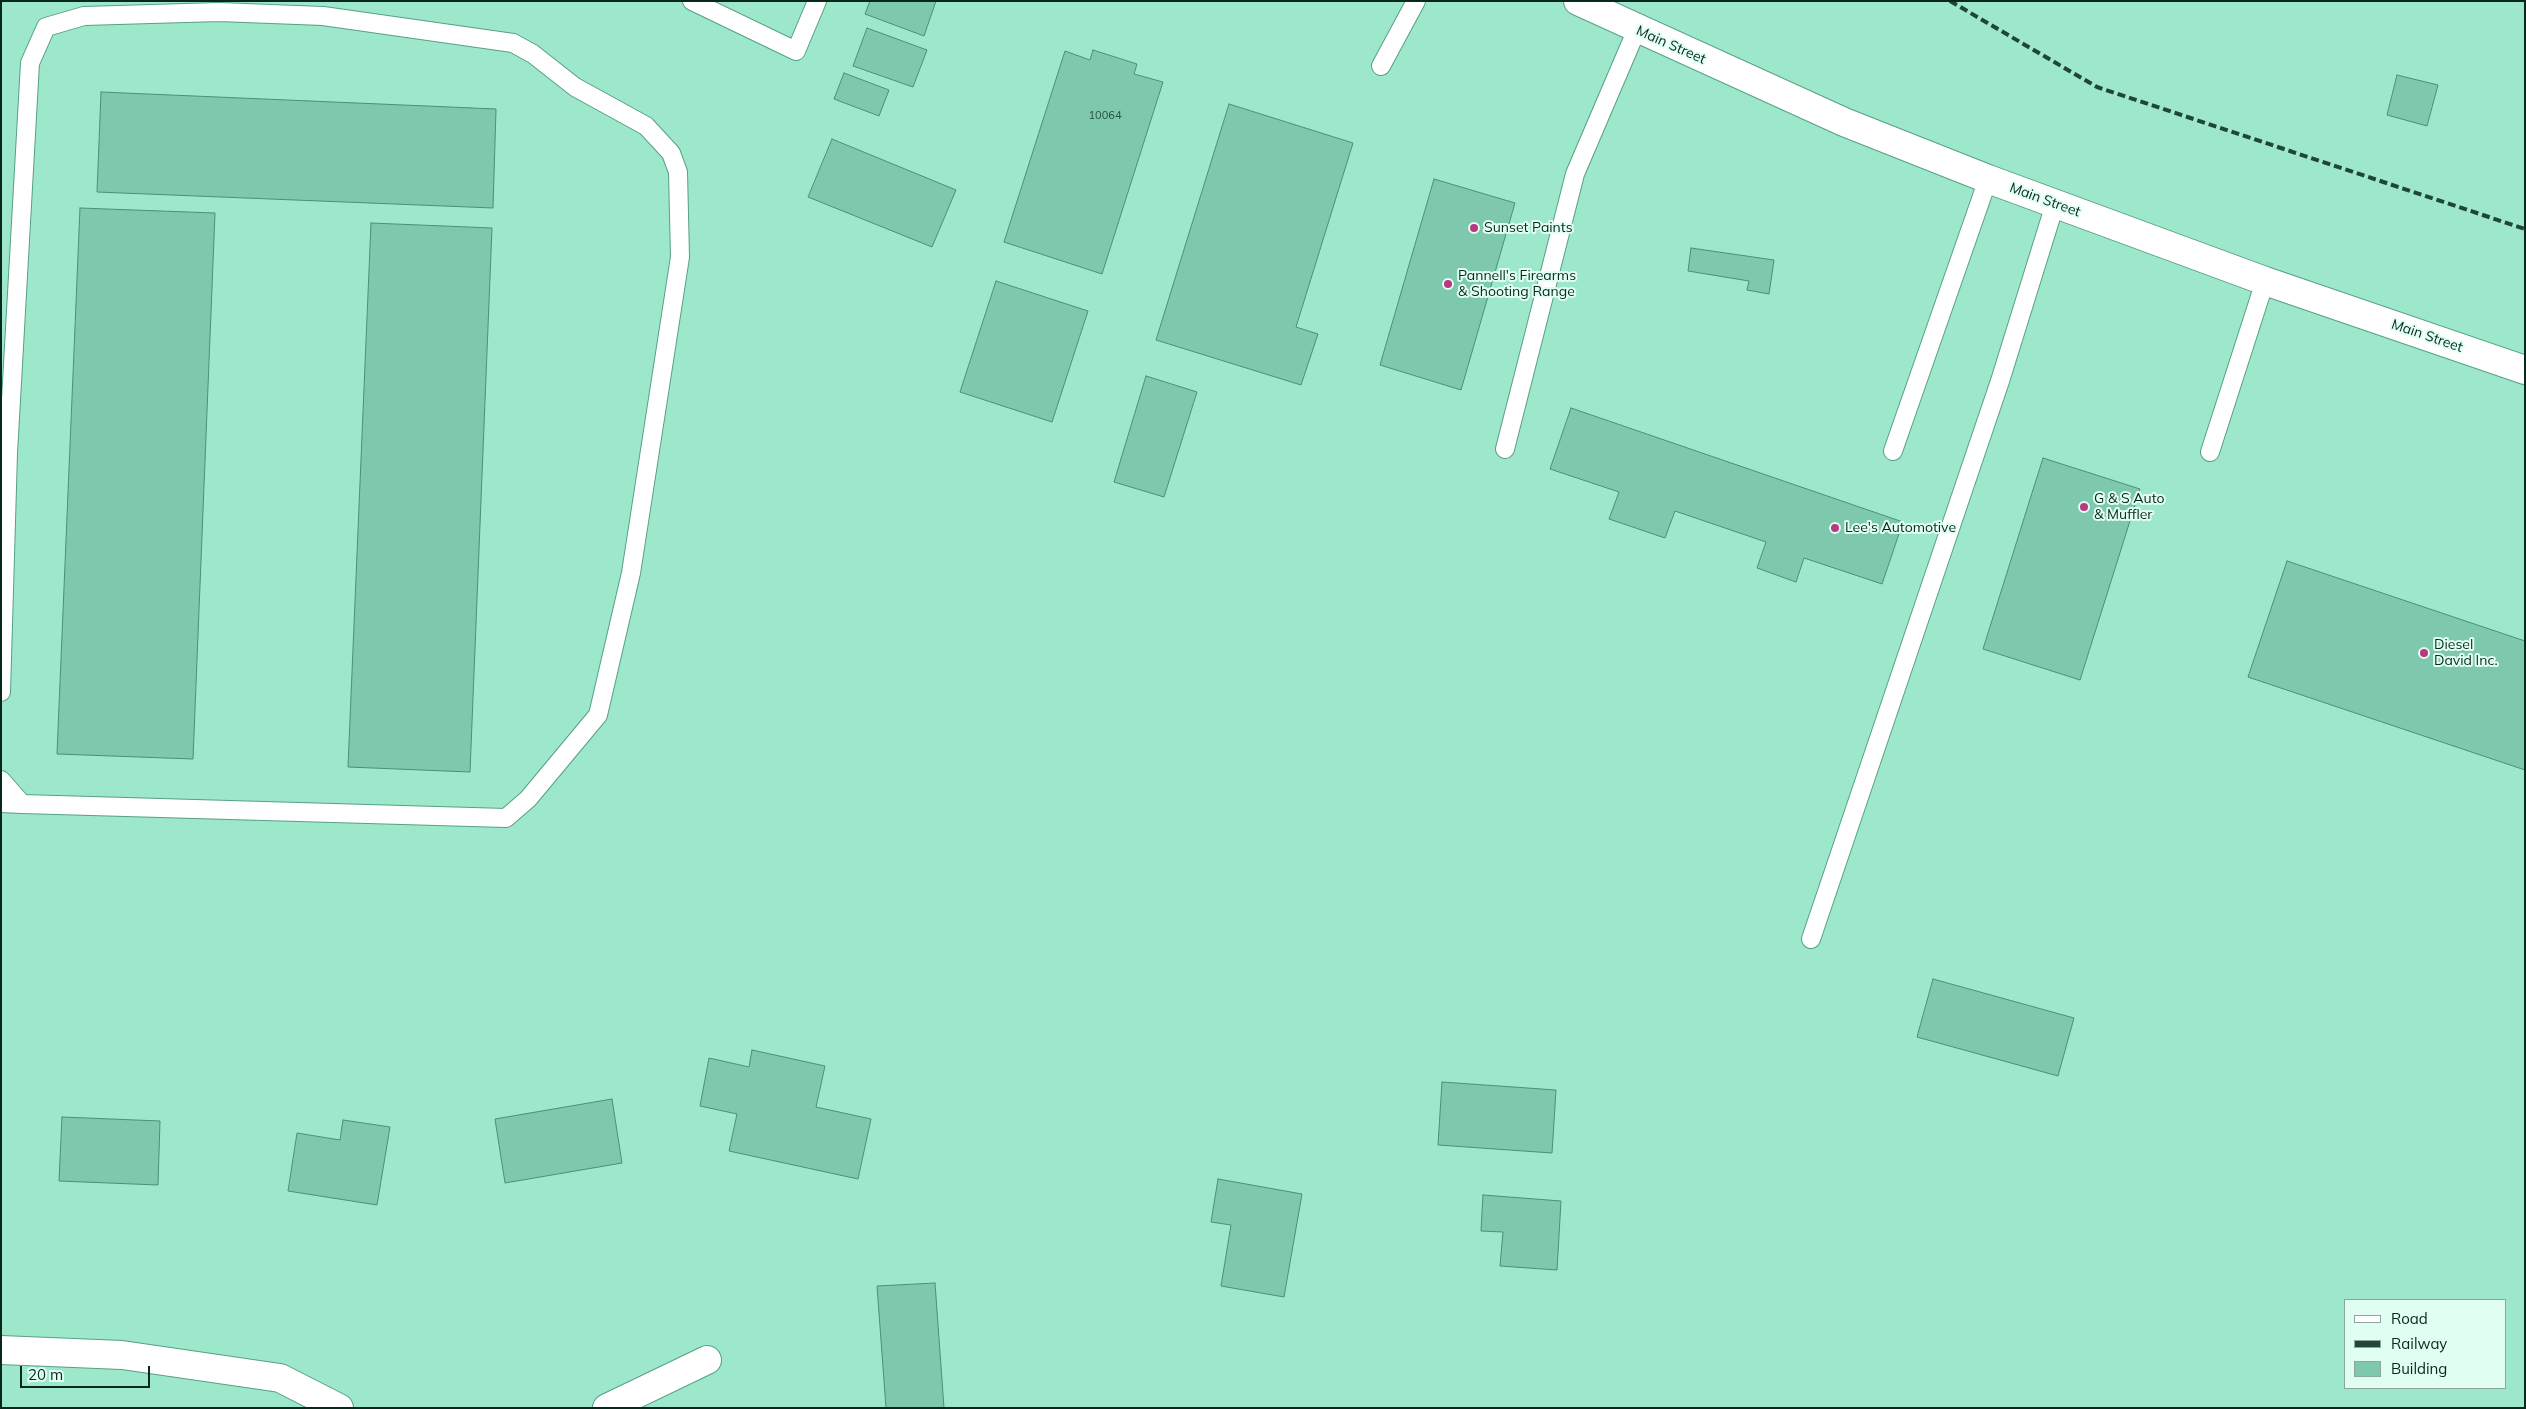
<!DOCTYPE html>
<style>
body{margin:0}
#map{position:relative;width:2526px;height:1409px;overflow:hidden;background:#9de8cb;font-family:Mulish,sans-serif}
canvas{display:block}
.frame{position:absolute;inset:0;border:2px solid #08281e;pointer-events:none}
.legend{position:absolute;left:2344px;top:1299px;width:162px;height:90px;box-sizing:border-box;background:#e1fef2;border:1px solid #8aa89d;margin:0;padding:6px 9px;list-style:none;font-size:15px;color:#08281e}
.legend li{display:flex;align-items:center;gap:10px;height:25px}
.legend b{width:25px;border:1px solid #8aa89d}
.scale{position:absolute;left:20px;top:1366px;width:130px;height:22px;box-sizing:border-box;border:2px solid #08281e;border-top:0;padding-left:6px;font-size:15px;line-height:18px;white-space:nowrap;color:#08281e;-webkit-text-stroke:4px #e1fef2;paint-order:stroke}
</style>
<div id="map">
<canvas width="2526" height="1409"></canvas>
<div class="frame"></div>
<ul class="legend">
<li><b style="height:6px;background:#fff"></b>Road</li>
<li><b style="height:6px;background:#1f4639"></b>Railway</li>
<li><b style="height:14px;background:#7ec8ad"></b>Building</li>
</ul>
<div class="scale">20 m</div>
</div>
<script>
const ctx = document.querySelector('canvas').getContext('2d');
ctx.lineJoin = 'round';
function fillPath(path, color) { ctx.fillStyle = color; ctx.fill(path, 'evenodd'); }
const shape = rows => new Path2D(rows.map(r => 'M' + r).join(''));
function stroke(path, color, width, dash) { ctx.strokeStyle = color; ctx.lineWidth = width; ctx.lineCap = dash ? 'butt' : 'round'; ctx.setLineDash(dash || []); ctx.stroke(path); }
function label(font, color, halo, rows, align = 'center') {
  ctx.font = font + ' Mulish,sans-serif'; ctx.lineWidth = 4; ctx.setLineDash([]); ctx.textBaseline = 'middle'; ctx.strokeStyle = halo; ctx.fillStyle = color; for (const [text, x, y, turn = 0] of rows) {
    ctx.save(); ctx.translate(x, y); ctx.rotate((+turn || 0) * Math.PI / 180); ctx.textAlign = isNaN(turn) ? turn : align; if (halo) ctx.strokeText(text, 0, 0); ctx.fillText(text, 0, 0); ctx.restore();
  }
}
const building = shape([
 [870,1,936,1,924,36,865,14,870,1],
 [867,28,927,50,913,87,853,66,867,28],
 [1093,50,1137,64,1134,74,1163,82,1102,274,1004,242,1065,51,1090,60,1093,50],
 [844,73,889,90,879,116,834,99,844,73],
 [2397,75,2438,85,2427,126,2387,115,2397,75],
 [101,92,496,109,493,208,97,192,101,92],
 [1229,104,1353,143,1296,327,1318,334,1301,385,1156,340,1229,104],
 [832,139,956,190,932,247,808,197,832,139],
 [1434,179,1515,203,1461,390,1380,365,1434,179],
 [80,208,215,213,193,759,57,754,80,208],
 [371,223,492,228,470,772,348,767,371,223],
 [1691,248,1774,260,1769,294,1747,290,1749,281,1688,271,1691,248],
 [996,281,1088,311,1052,422,960,392,996,281],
 [1146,376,1197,392,1164,497,1114,482,1146,376],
 [1571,408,1903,522,1882,584,1804,558,1796,582,1757,568,1766,542,1675,511,1665,538,1609,519,1619,492,1550,469,1571,408],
 [2043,458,2140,489,2080,680,1983,649,2043,458],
 [2287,561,2525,641,2525,770,2248,677,2287,561],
 [1933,979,2074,1018,2058,1076,1917,1037,1933,979],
 [752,1050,825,1066,816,1107,871,1119,858,1179,729,1151,737,1114,700,1106,709,1058,749,1067,752,1050],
 [1442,1082,1556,1090,1552,1153,1438,1145,1442,1082],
 [612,1099,622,1163,505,1183,495,1119,612,1099],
 [62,1117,160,1121,158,1185,59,1181,62,1117],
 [343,1120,390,1127,377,1205,288,1191,297,1133,340,1140,343,1120],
 [1218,1179,1302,1194,1284,1297,1221,1286,1231,1225,1211,1222,1218,1179],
 [1483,1195,1561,1201,1557,1270,1500,1266,1503,1232,1481,1231,1483,1195],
 [935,1283,944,1408,886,1408,877,1286,935,1283]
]);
fillPath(building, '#7ec8ad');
stroke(building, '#479178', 1);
const lane = shape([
 [692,1,796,51,817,1],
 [1381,66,1416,1],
 [1505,449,1575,174,1637,29],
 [1893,451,1988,179],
 [2210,452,2265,281],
 [1,692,8,453,30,63,46,27,84,16,219,12,323,16,513,43,533,54,575,87,646,126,671,153,678,172,680,257,631,573,598,715,528,799,506,818,22,804,1,780],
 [1,803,22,804],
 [1811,939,2000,381,2055,204]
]);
const street = shape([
 [1,1350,122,1355,280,1378,339,1408],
 [607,1408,707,1360]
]);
const primary = shape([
 [1578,1,1844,122,1988,179,2265,281,2525,370]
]);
stroke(lane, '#56a086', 20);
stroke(street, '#56a086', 30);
stroke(primary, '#56a086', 30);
stroke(lane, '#fff', 18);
stroke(street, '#fff', 28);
stroke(primary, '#fff', 28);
stroke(shape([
 [1950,1,2097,87,2525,229]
]), '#1f4639', 4, [8, 4]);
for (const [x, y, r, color] of [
 [1474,228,5,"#b83882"],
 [1448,284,5,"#b83882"],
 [2084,507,5,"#b83882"],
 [1835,528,5,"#b83882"],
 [2424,653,5,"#b83882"]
]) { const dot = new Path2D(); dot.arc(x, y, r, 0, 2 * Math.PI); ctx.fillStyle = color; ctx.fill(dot); stroke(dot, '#e1fef2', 2); }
label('11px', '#265042', null, [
 ["10064",1105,116]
]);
label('14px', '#08281e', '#e1fef2', [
 ["Main Street",1671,45,24],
 ["Main Street",2045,200,20],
 ["Main Street",2427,336,19]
]);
label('14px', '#08281e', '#e1fef2', [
 ["Sunset Paints",1484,228],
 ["Pannell's Firearms",1458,276],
 ["& Shooting Range",1458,292],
 ["G & S Auto",2094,499],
 ["& Muffler",2094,515],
 ["Lee's Automotive",1845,528],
 ["Diesel",2434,645],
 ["David Inc.",2434,661]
], 'left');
</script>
